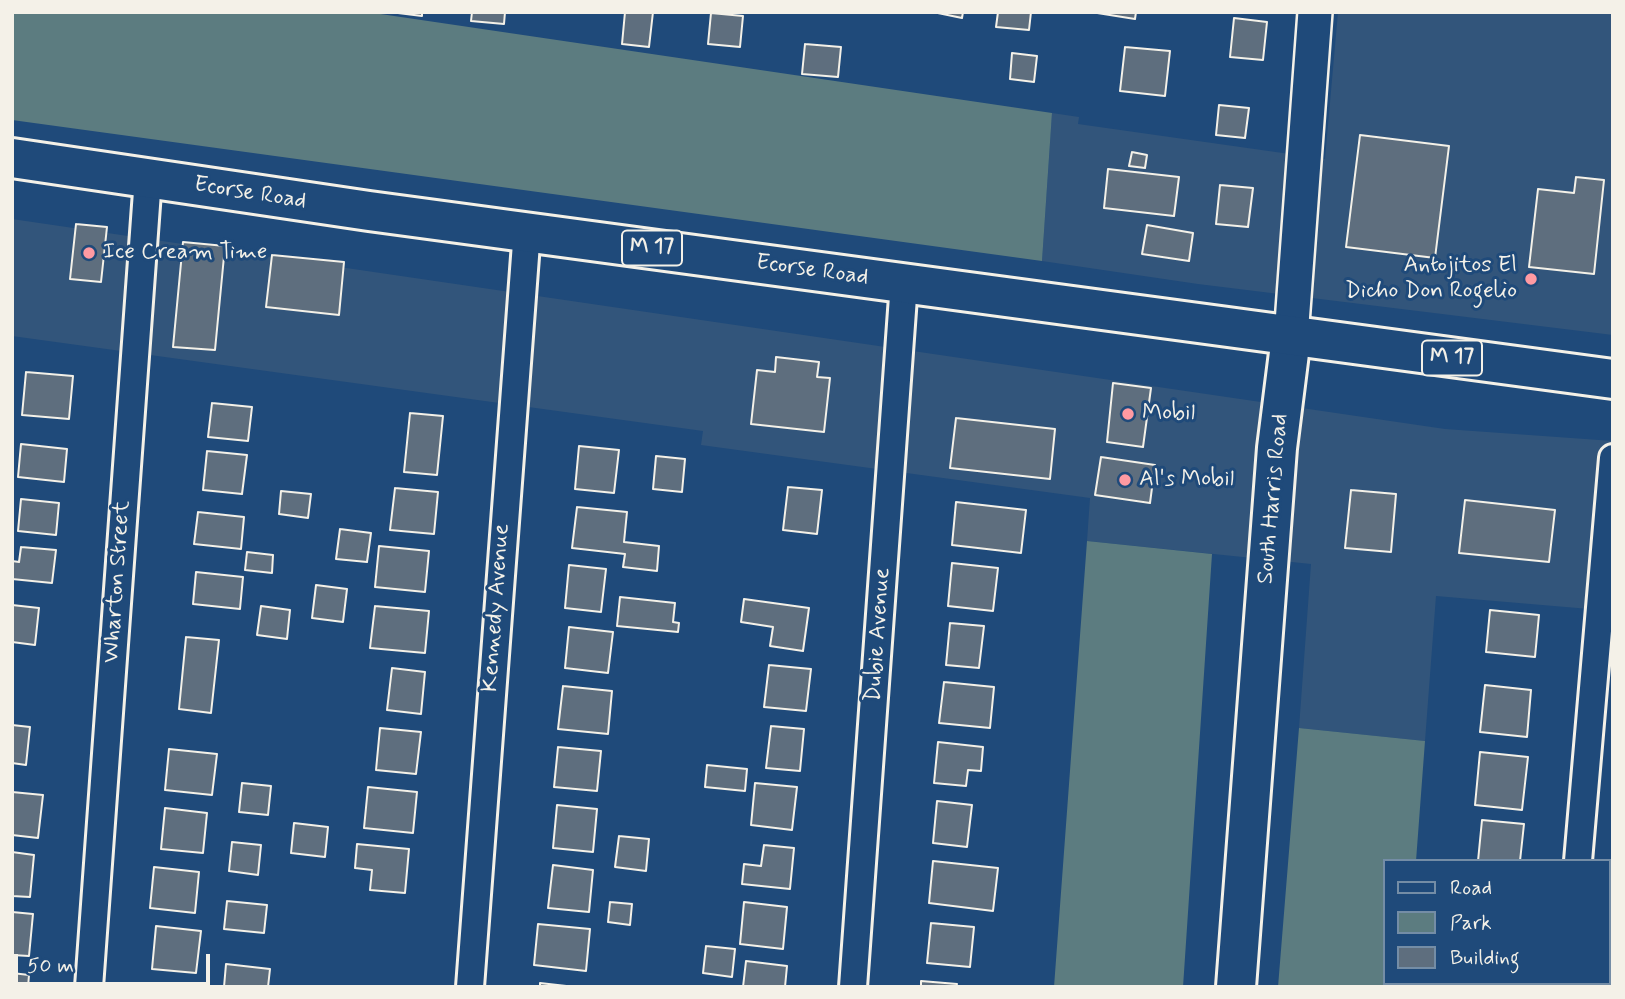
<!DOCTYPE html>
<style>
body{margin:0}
#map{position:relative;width:1625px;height:999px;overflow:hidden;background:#1f4a7a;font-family:Mynerve,sans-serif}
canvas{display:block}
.frame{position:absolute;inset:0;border:14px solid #f4f1e8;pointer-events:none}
.legend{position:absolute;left:1383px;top:859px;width:228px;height:126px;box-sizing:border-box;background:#1f4a7a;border:2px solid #748da6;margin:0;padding:9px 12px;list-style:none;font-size:21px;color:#f4f1e8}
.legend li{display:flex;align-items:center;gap:14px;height:35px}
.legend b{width:35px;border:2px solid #748da6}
.scale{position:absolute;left:14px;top:954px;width:196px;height:32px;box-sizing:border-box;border:4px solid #f4f1e8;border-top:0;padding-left:9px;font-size:21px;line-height:24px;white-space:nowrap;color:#f4f1e8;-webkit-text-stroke:5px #1f4a7a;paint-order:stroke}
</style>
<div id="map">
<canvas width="1625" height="999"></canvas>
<div class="frame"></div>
<ul class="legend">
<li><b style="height:9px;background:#1f4a7a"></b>Road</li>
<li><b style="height:19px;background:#5c7c80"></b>Park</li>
<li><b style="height:19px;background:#5e6e7e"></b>Building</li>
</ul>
<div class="scale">50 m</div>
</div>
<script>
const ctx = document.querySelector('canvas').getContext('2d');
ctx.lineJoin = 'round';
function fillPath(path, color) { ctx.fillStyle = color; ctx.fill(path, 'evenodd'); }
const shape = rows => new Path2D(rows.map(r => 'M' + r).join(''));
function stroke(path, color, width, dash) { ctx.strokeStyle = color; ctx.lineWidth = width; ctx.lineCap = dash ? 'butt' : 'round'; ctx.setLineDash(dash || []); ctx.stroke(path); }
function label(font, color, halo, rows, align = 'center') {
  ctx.font = font + ' Mynerve,sans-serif'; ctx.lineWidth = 6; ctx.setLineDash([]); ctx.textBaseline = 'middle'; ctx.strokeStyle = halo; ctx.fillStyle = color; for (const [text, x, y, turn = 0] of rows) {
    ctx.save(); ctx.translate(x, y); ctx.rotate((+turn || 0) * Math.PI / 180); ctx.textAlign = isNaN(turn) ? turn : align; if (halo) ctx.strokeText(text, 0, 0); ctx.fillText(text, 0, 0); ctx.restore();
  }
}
fillPath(shape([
 [1338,12,1613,12,1613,335,1198,284,1042,261,1052,113,1079,117,1078,124,1325,159],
 [12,219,1445,429,1613,441,1613,611,1436,596,1425,741,1299,728,1311,564,1087,541,1090,498,701,445,703,431,12,336]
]), '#32557b');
fillPath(shape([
 [12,12,367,12,1052,113,1042,261,12,120],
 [1087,541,1212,554,1183,987,1054,987],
 [1299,728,1425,741,1416,861,1385,861,1385,983,1404,983,1404,987,1278,987]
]), '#5c7c80');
const building = shape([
 [390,12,422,12,422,16,390,12],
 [472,12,505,12,504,24,471,21,472,12],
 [625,12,653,12,649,47,622,44,625,12],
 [933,12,963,12,962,18,933,12],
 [998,12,1031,12,1029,30,996,27,998,12],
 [1091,12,1136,12,1135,19,1091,12],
 [711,13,743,16,740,47,708,44,711,13],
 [1234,18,1267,22,1263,60,1230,57,1234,18],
 [805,44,841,47,838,77,802,74,805,44],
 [1125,47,1170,51,1165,96,1120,91,1125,47],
 [1012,53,1037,56,1034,82,1010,79,1012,53],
 [1219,105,1249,108,1245,138,1216,135,1219,105],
 [1360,135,1449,146,1435,258,1346,247,1360,135],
 [1132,152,1147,155,1145,168,1129,166,1132,152],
 [1108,169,1179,177,1174,216,1104,208,1108,169],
 [1576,177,1604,180,1594,274,1529,267,1538,189,1574,193,1576,177],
 [1220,185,1253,188,1248,227,1216,224,1220,185],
 [76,224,107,227,101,282,70,279,76,224],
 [1147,225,1193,233,1189,261,1142,254,1147,225],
 [183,242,225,246,215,350,173,347,183,242],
 [272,255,344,262,339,315,266,307,272,255],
 [776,357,819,362,817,377,830,378,824,432,751,424,757,370,775,372,776,357],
 [26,372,73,376,69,419,22,415,26,372],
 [1113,383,1151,388,1143,447,1107,442,1113,383],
 [212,403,252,407,248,441,208,437,212,403],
 [410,413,443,416,437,475,404,472,410,413],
 [956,418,1055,429,1050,479,950,468,956,418],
 [21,444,67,449,64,482,18,477,21,444],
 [579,446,619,450,614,493,575,489,579,446],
 [207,451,247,455,242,494,203,490,207,451],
 [656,456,685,459,682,492,653,489,656,456],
 [1101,457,1155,465,1150,503,1095,495,1101,457],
 [788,487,822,490,817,534,783,530,788,487],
 [395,488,438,492,434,534,390,530,395,488],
 [1351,490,1396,494,1391,552,1345,548,1351,490],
 [281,491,311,494,308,518,279,514,281,491],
 [21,499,59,503,56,535,18,531,21,499],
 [1465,500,1555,510,1549,562,1459,553,1465,500],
 [956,502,1026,510,1021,553,952,545,956,502],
 [577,507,627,512,624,542,659,546,657,571,623,567,625,554,572,548,577,507],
 [198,512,244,517,241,549,194,544,198,512],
 [340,529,371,533,367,562,336,559,340,529],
 [379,546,429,551,425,592,375,587,379,546],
 [21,547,56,550,52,583,12,579,12,561,19,562,21,547],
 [247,552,273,555,272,573,245,570,247,552],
 [952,563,998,568,993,611,948,606,952,563],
 [569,565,606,569,601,612,565,608,569,565],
 [196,572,243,577,240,609,193,604,196,572],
 [316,585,347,589,343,622,312,618,316,585],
 [620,597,675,603,673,622,679,623,678,632,617,626,620,597],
 [744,599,809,608,803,651,770,646,773,627,741,622,744,599],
 [12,605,39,608,35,645,12,642,12,605],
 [261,606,290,610,287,639,257,635,261,606],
 [375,606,429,611,425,653,370,648,375,606],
 [1490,610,1539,615,1535,657,1486,652,1490,610],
 [950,623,984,626,979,668,946,665,950,623],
 [569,627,613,632,608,673,565,668,569,627],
 [186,637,219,640,211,713,179,709,186,637],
 [769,665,811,669,806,711,764,707,769,665],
 [392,668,425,672,421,714,387,710,392,668],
 [944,682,994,687,990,728,939,723,944,682],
 [1485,685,1531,690,1527,737,1480,732,1485,685],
 [563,686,612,691,608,734,558,729,563,686],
 [12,725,30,727,26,765,12,763,12,725],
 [771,726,804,729,800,771,766,768,771,726],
 [380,728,421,732,416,774,376,770,380,728],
 [938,742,983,747,981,771,968,770,966,786,934,783,938,742],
 [558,747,601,751,597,791,554,787,558,747],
 [169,749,217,754,212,795,165,790,169,749],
 [1480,752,1528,757,1522,810,1475,805,1480,752],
 [707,765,747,769,745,791,705,787,707,765],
 [242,783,271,786,268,815,239,812,242,783],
 [755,783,797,787,792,830,751,825,755,783],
 [368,787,417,792,413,833,364,828,368,787],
 [12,792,43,795,38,838,12,835,12,792],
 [937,801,972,805,967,847,933,843,937,801],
 [557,805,597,809,593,852,553,848,557,805],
 [165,808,207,813,203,853,161,849,165,808],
 [1482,820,1524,824,1520,861,1478,861,1482,820],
 [294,823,328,827,325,857,291,853,294,823],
 [619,836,649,839,646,871,615,867,619,836],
 [232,842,261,845,258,875,229,871,232,842],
 [357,844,409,849,405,893,370,890,372,870,355,868,357,844],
 [764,845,794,848,790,889,742,884,744,864,761,866,764,845],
 [12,852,34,855,30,897,12,896,12,852],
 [933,861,998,868,993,911,929,903,933,861],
 [553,865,593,870,589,912,548,908,553,865],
 [154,867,199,872,195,913,150,908,154,867],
 [227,901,267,905,264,933,224,929,227,901],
 [610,902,632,904,630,925,608,922,610,902],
 [744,902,787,907,783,949,740,944,744,902],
 [12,912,33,914,29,956,12,955,12,912],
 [931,923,974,927,970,967,927,963,931,923],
 [538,924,590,929,586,971,534,965,538,924],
 [156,926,201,931,196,973,152,969,156,926],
 [706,946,735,949,732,977,703,973,706,946],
 [746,961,787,966,785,987,743,987,746,961],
 [226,964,270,969,268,987,224,987,226,964],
 [12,973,29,975,28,987,12,987,12,973],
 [921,981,957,984,956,987,921,987,921,981],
 [540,983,575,987,540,987,540,983],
 [1475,983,1507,983,1506,987,1475,987,1475,983]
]);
fillPath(building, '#5e6e7e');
stroke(building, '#f4f1e8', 2);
const minor = shape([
 [1578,861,1613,458],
 [89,987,148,178],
 [470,987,527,230],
 [853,987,904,283],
 [1567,987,1567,983]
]);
const tertiary = shape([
 [1291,337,1315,12]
]);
const secondary = shape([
 [1236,987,1277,448,1291,337]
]);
const primary = shape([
 [12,158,369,211,1613,379]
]);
stroke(minor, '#f4f1e8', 32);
stroke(tertiary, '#f4f1e8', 38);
stroke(secondary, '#f4f1e8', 44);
stroke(primary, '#f4f1e8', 44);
stroke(minor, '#1f4a7a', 26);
stroke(tertiary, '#1f4a7a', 33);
stroke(secondary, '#1f4a7a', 38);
stroke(primary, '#1f4a7a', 38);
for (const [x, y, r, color] of [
 [89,253,7,"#ff9aa2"],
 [1531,279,7,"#ff9aa2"],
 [1128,414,7,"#ff9aa2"],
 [1125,480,7,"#ff9aa2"]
]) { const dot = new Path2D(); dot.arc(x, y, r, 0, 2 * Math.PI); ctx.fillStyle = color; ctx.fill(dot); stroke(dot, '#1f4a7a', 2.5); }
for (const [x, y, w] of [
 [652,248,60],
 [1452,358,60]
]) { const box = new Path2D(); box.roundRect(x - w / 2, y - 17.5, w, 35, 5); ctx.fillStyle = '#1f4a7a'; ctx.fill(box); stroke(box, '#f4f1e8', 2); }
label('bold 21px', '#f4f1e8', null, [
 ["M 17",652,248],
 ["M 17",1452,358]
]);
label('23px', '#f4f1e8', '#1f4a7a', [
 ["Ecorse Road",250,194,9],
 ["Ecorse Road",812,271,8],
 ["South Harris Road",1274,499,-85],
 ["Wharton Street",118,582,-86],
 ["Kennedy Avenue",497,608,-86],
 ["Dubie Avenue",879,635,-86]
]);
label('23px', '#f4f1e8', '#1f4a7a', [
 ["Ice Cream Time",103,253],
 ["Antojitos El",1517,266,"right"],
 ["Dicho Don Rogelio",1517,292,"right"],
 ["Mobil",1142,414],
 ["Al's Mobil",1139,480]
], 'left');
</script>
